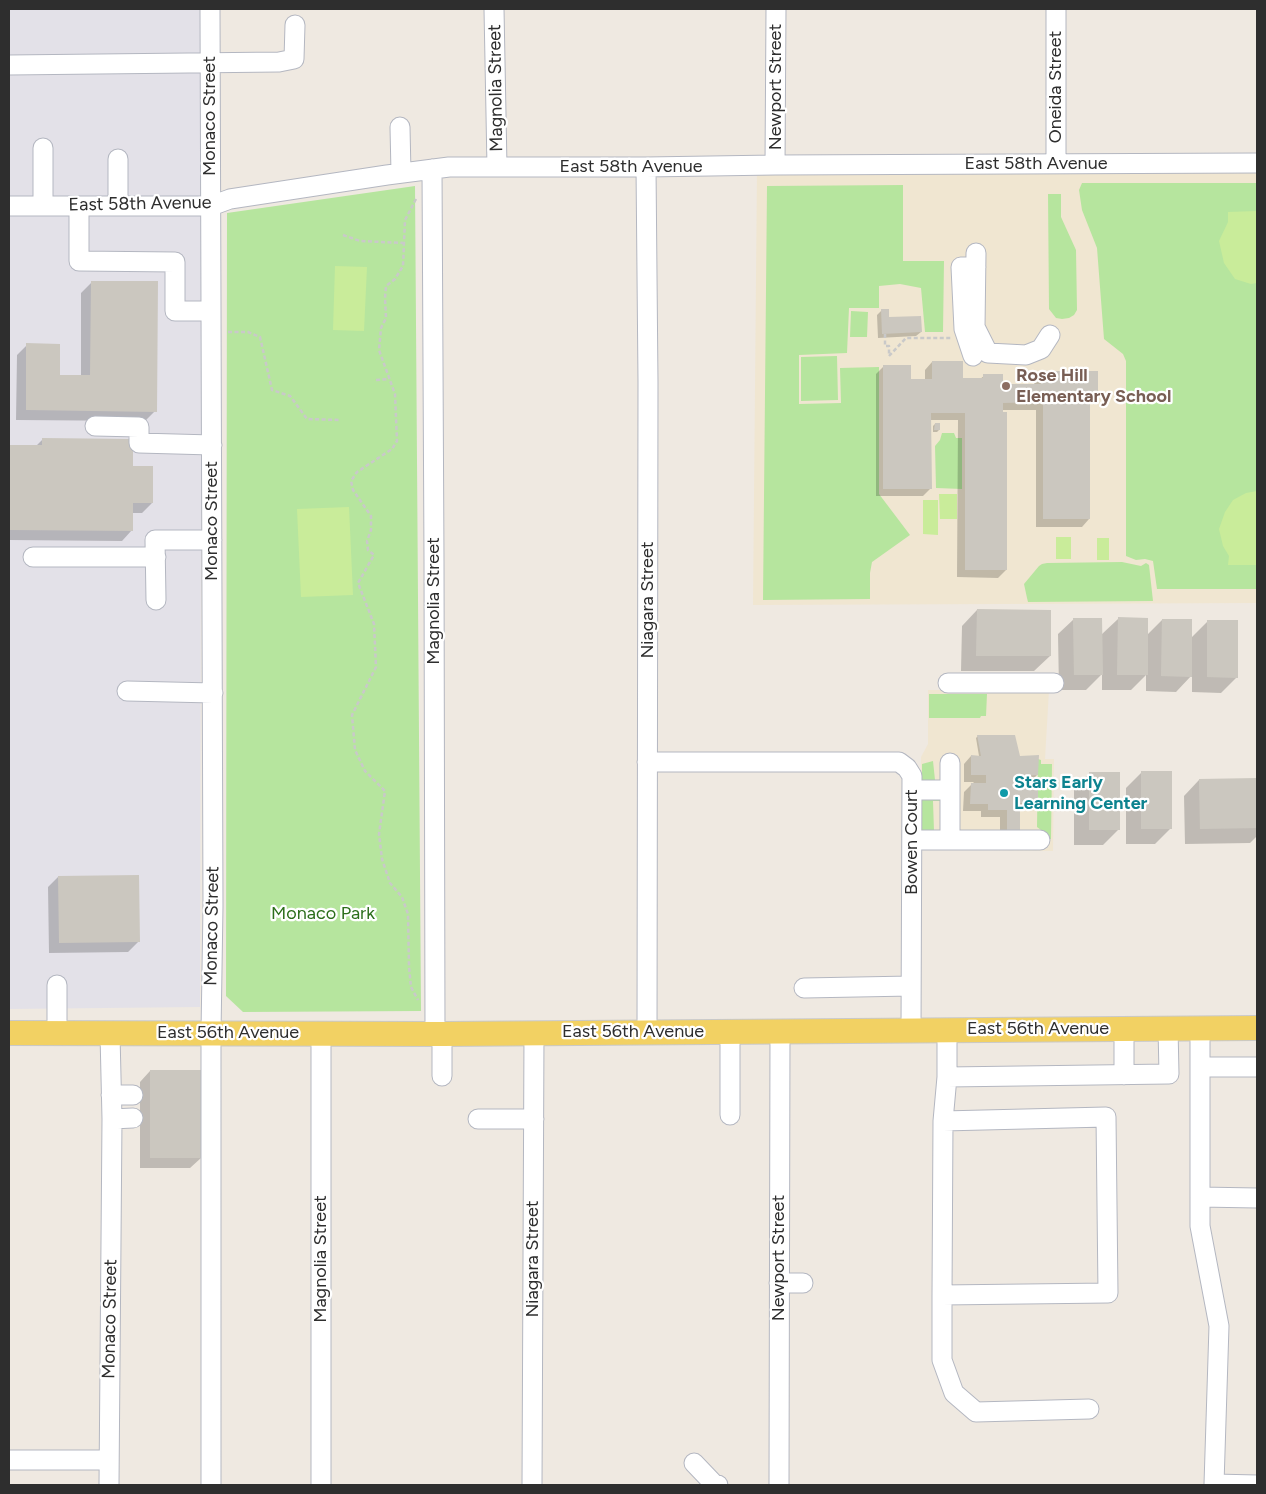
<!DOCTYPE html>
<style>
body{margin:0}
#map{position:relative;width:1266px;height:1494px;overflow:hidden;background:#efe9e1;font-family:Figtree,sans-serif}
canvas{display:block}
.frame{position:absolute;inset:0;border:10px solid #2e2e2e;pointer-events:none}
</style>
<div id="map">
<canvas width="1266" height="1494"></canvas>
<div class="frame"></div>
</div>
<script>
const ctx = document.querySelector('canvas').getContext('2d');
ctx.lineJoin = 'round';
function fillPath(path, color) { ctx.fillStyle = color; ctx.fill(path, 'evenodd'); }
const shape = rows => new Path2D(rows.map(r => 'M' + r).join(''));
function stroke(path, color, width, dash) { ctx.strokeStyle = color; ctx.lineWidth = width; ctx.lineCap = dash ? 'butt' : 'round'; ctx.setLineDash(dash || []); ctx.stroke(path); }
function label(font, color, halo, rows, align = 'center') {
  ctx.font = font + ' Figtree,sans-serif'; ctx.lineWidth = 4.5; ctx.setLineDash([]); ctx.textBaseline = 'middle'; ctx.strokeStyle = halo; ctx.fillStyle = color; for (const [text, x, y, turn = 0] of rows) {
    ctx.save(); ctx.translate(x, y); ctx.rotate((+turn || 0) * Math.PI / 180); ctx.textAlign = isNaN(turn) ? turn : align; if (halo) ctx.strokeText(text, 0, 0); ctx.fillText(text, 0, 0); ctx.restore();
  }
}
fillPath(shape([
 [9,9,202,9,200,1007,9,1009]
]), '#e3e1e8');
fillPath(shape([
 [1257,163,1257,603,753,605,757,169],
 [928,690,1049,690,1045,759,1054,759,1053,851,920,849,921,757,928,744]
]), '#f0e6d1');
fillPath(shape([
 [1082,183,1257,183,1257,589,1157,589,1153,561,1145,559,1136,560,1126,556,1126,361,1123,354,1104,339,1097,248,1082,210,1079,190],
 [903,185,903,261,944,261,943,332,925,332,921,288,900,284,879,286,879,308,849,308,847,353,799,355,799,404,841,403,840,368,879,367,879,494,910,535,872,562,870,573,870,599,763,600,767,186],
 [415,186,421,1011,243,1012,226,996,227,213],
 [1048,194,1061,194,1061,217,1076,250,1077,310,1074,315,1069,318,1062,319,1056,318,1049,309],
 [851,311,868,312,867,337,850,337],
 [837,356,838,400,801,401,801,357],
 [942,433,954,433,956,438,962,438,962,489,936,488,935,446,940,440],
 [1122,562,1141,566,1146,563,1149,565,1153,601,1028,602,1027,598,1024,584,1039,566,1042,564,1047,563],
 [929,694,987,694,986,716,981,716,980,718,929,718],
 [1038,759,1041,760,1041,764,1052,764,1051,839,1041,839,1041,830,1037,827],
 [933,761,935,780,922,781,922,764],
 [945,796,945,801,933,801,934,831,922,834,922,797]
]), '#b6e59e');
fillPath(shape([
 [1257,211,1257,283,1251,284,1235,279,1224,263,1219,241,1228,222,1228,212],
 [335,266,367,267,364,331,333,330],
 [1257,491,1257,565,1228,565,1229,556,1223,546,1219,529,1225,512,1233,500,1246,493],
 [939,494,957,494,957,519,940,519],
 [923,500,938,500,938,535,923,534],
 [349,507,353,595,301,597,297,509],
 [1056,537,1071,537,1071,559,1056,559],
 [1097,538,1109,538,1109,560,1097,560]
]), '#c9ec9a');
fillPath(shape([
 [92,282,155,411,145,421,16,420,17,355,27,345,59,376,81,377,81,293],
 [882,310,888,318,921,332,916,336,878,338,877,315],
 [932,362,961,379,980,379,984,376,1002,385,1034,385,1034,379,1042,372,1097,397,1089,405,1089,519,1082,527,1036,527,1036,410,1002,410,1006,570,998,578,957,577,958,420,930,420,931,488,923,496,876,496,876,374,884,366,910,380,925,380,925,370],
 [935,424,939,430,937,432,933,432,933,426],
 [43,439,131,467,152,503,142,513,132,513,132,530,122,541,9,540,9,447,10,446,36,446],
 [977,610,1050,656,1034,671,961,671,962,626],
 [1074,619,1101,635,1118,619,1147,635,1162,620,1191,638,1208,621,1237,677,1221,693,1192,692,1192,675,1176,692,1146,691,1146,675,1131,690,1102,690,1102,674,1086,690,1059,690,1058,634],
 [978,736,1018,757,1037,775,1028,784,1036,803,1029,810,1019,810,1019,831,1000,839,1000,817,981,817,981,811,963,811,964,792,974,782,964,782,964,764,971,756,979,756,976,738],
 [1142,772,1171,828,1155,844,1126,844,1126,788],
 [1090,773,1119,829,1103,845,1074,845,1074,789],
 [1257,779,1257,836,1250,843,1185,844,1184,796,1199,780],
 [58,877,139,941,128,952,49,953,48,887],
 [150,1071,201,1158,190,1168,140,1168,140,1082]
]), '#0003');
fillPath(shape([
 [91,281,158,281,157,412,26,410,26,343,60,344,60,375,90,375],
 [881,309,889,309,889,317,921,316,922,332,882,334],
 [932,361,963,361,963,378,983,378,983,374,1003,374,1003,384,1041,384,1041,371,1098,371,1098,398,1090,398,1090,519,1043,519,1043,402,1003,403,1003,412,1007,412,1007,570,965,570,965,413,931,413,932,489,883,489,883,365,911,365,911,379,932,379],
 [935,423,940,423,940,430,934,430],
 [42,438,133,439,133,466,153,466,153,503,133,503,133,531,9,530,10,445,42,445],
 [977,609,1051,610,1051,656,976,656],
 [1118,617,1148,618,1148,675,1117,675],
 [1073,618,1102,618,1103,675,1074,675],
 [1162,619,1192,619,1192,677,1161,676],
 [1207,620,1238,620,1238,678,1207,677],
 [977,735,1015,735,1020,756,1039,755,1038,775,1022,776,1022,783,1038,783,1038,803,1020,803,1020,832,1007,831,1007,810,988,810,988,804,970,804,971,783,986,783,986,775,971,775,971,755,981,756],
 [1141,771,1172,771,1172,829,1141,829],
 [1089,772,1120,772,1120,830,1089,830],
 [1257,778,1257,828,1200,829,1199,779],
 [139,875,140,942,59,943,58,876],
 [150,1070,202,1070,202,1158,150,1158]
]), '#cbc7bf');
const minor = shape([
 [210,9,213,906,211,1033,211,1485],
 [494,9,497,167],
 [9,65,279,62,294,59,295,25],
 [400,127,401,173],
 [43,148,43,206],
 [1056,164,1056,9],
 [775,165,776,9],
 [646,167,648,382,647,1032],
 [432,169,434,560,435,1034],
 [9,206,211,206,230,199,387,175,449,167,646,167,775,165,1257,163],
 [79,206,79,261,175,262,175,311,211,311],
 [118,206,118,159],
 [976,253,975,327,988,353,1026,355,1041,349,1050,335],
 [973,356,964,329,961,267,976,267],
 [95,426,139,427,139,443,212,445],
 [33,557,156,557],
 [156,600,155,540,212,540],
 [948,683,1054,683],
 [127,691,213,693],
 [647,762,899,762,907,768,912,776,911,1030],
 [950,763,950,840],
 [912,790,950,790],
 [912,840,1040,840],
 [57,985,57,1034],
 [804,988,911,986],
 [1200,1028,1200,1067,1257,1067],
 [1124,1029,1124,1075],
 [730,1031,730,1115],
 [321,1033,321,1485],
 [442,1034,442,1076],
 [1200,1067,1200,1226,1219,1326,1214,1484,1257,1485],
 [947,1077,1169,1074,1168,1028],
 [111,1095,133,1095],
 [112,1119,133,1118],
 [478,1119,534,1119],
 [943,1121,1106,1117,1108,1293,942,1295,943,1121,947,1077,947,1029],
 [1200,1197,1257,1198],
 [779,1283,803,1283],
 [942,1295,942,1360,954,1393,976,1412,1089,1409],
 [9,1460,108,1460],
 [694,1463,715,1485,718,1485],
 [109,1485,112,1119,110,1034],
 [532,1485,534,1033],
 [779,1485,780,1031]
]);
const major = shape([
 [9,1033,442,1034,1257,1028]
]);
stroke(minor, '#b4b7c1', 21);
stroke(major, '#c9c9c9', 26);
stroke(shape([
 [416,199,405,220,403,266,395,279,386,286,385,298,386,318,381,328,379,350,395,394,397,441,392,449,357,472,351,481,353,490,371,516,371,530,367,541,368,550,374,555,358,583,374,624,376,667,352,715,355,750,365,771,385,791,379,834,382,859,390,883,402,897,408,914,409,967,411,987,418,1000],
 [343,235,360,241,404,243],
 [228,332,248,332,260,337,272,390,290,396,307,419,340,420],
 [885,334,885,346,889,346,889,356,906,338,951,338],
 [376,380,389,379]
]), '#c9c9c9', 2.5, [4, 2.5]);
stroke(minor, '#fff', 19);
stroke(major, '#f2d163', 24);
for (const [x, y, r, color] of [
 [1006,386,5,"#8d6e63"],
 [1004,793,5,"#0f9aa8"]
]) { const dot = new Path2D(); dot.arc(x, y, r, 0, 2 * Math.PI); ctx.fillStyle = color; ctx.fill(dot); stroke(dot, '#fff', 2); }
label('18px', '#2e2e2e', '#fff', [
 ["Newport Street",776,87,-90],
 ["Oneida Street",1056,87,-90],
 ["Magnolia Street",496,88,-91],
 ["Monaco Street",210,116,-90],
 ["East 58th Avenue",1036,164],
 ["East 58th Avenue",631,167],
 ["East 58th Avenue",140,204,-1],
 ["Monaco Street",212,521,-90],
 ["Niagara Street",648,600,-90],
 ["Magnolia Street",434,601,-90],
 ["Bowen Court",912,842,-90],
 ["Monaco Street",212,926,-89],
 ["East 56th Avenue",1038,1029],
 ["East 56th Avenue",633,1032],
 ["East 56th Avenue",228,1033],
 ["Newport Street",779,1258,-90],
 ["Magnolia Street",321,1259,-90],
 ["Niagara Street",533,1259,-90],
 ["Monaco Street",110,1319,-89]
]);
label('bold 18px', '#785e54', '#fff', [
 ["Rose Hill",1016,376],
 ["Elementary School",1016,397]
], 'left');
label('bold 18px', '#0d838f', '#fff', [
 ["Stars Early",1014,783],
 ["Learning Center",1014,804]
], 'left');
label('18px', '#2c6e1b', '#fff', [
 ["Monaco Park",323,914]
]);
</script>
